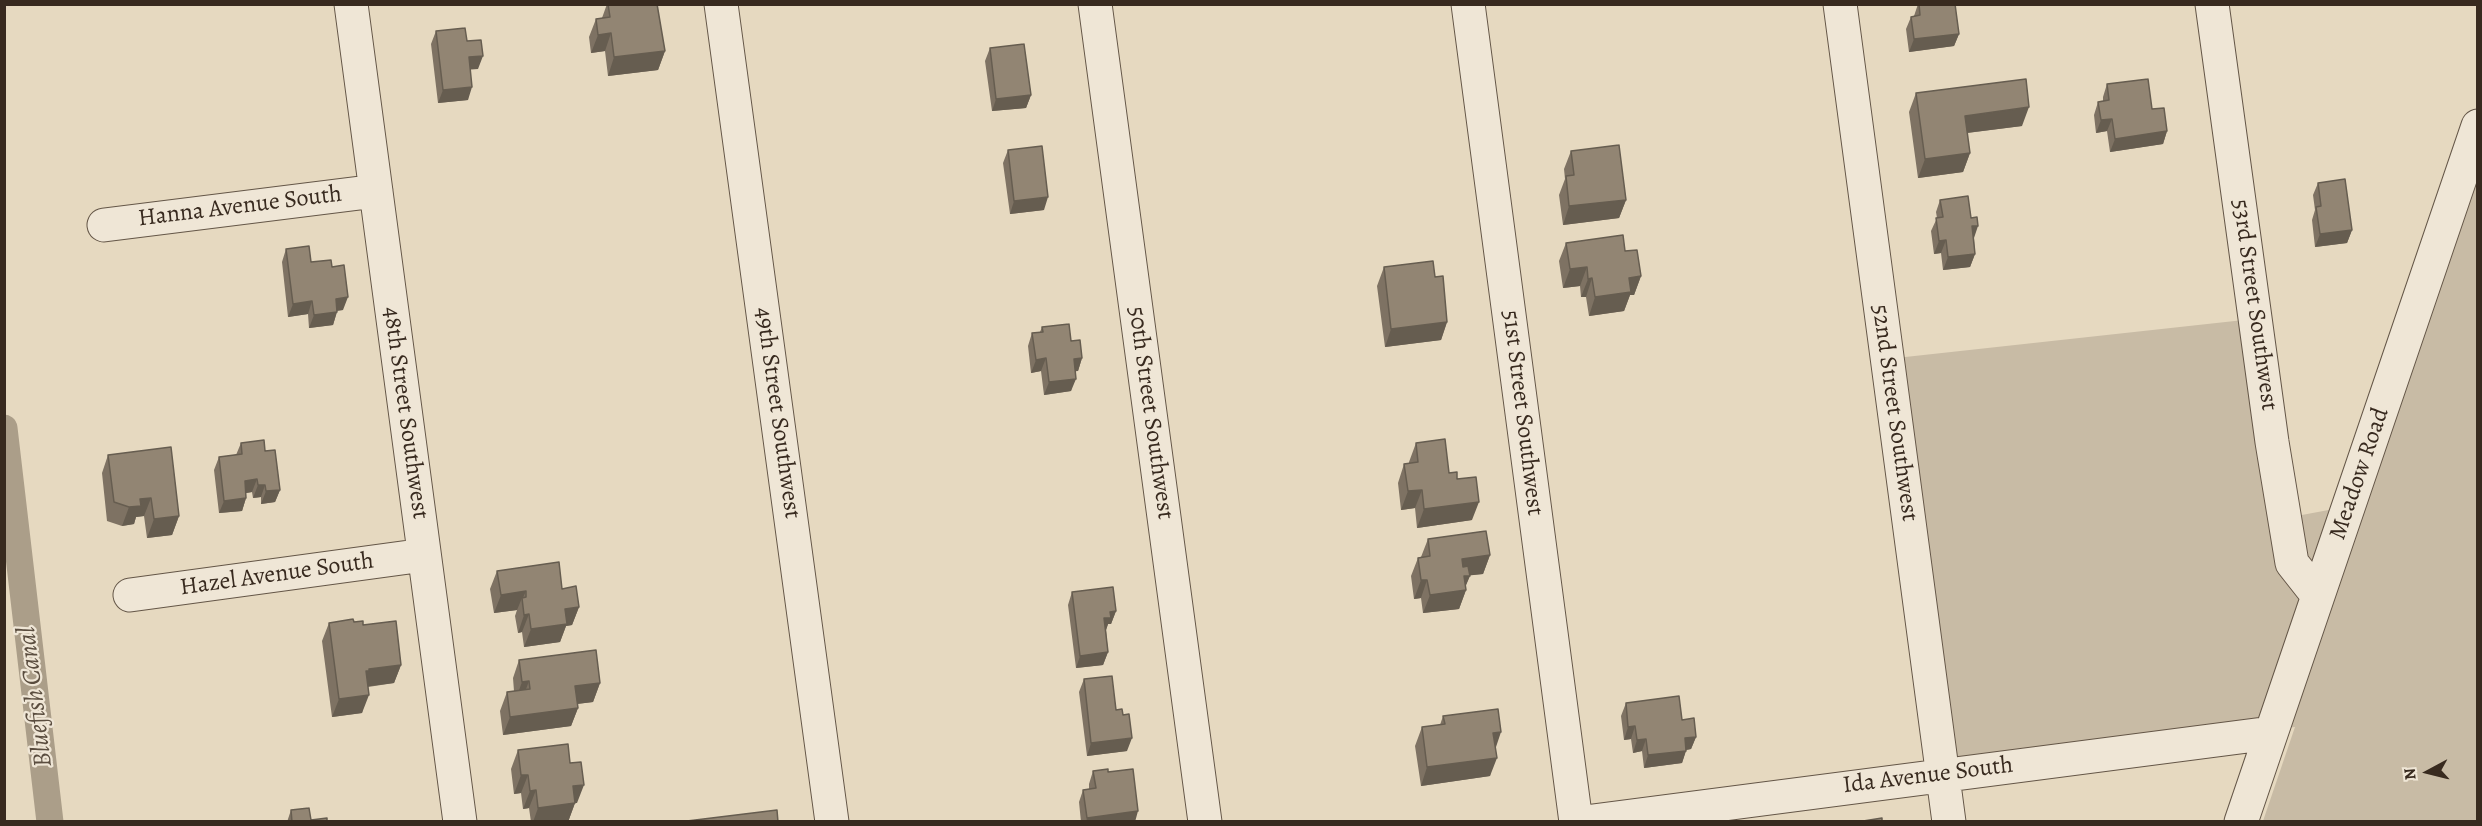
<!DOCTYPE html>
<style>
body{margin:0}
#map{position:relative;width:2482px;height:826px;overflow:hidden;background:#e6d9c0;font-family:Alegreya,serif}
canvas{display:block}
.frame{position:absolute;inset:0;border:6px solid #382a1f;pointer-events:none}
.north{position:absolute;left:2398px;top:742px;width:60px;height:60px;-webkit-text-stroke:4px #efe6d6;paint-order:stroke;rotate:263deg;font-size:16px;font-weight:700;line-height:24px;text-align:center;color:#382a1f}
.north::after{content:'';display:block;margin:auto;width:21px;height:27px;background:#382a1f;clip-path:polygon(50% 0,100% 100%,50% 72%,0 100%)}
</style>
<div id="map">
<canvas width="2482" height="826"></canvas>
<div class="frame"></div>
<div class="north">N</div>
</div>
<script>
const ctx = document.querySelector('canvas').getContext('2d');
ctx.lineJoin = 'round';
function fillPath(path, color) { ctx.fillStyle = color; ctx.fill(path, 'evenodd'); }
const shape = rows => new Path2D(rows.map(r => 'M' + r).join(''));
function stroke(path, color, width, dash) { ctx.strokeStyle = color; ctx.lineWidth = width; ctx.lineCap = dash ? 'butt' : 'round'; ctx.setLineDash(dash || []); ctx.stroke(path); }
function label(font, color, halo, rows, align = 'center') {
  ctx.font = font + ' Alegreya,serif'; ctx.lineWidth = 4.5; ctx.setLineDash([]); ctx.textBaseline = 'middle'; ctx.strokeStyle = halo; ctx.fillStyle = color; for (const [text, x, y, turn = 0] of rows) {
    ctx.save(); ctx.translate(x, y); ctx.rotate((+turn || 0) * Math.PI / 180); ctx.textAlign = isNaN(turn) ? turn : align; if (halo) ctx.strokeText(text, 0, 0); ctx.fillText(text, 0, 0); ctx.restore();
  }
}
fillPath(shape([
 [2477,135,2477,821,2263,821,2295,727,1942,766,1887,359,2253,319,2286,518,2355,505]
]), '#c8bba5');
stroke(shape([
 [4,428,50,822]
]), '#ab9e89', 27);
const minor = shape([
 [351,4,460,822],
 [721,4,832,822],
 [1095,4,1205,822],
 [1468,4,1576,822],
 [1840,4,1949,822],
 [2212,4,2272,442,2292,563,2318,596],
 [104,225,376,191],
 [130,595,424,555],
 [1585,822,2271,733],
 [2241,822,2478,126]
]);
stroke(minor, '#645647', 35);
stroke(minor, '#efe6d6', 33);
fillPath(shape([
 [607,4,657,4,665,51,658,70,608,76,605,51,591,53,589,37,596,19,602,18],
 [1918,4,1959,34,1954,46,1909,52,1906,29,1911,17,1914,16],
 [436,31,467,41,478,69,470,69,468,100,438,103,431,44],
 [990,48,1031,95,1026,108,992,111,985,61],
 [2107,84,2152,109,2167,131,2163,144,2110,152,2107,131,2096,133,2094,115,2098,102,2103,101,2103,97],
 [1916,93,2022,126,1967,133,1970,153,1963,172,1918,178,1909,112],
 [1008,150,1044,210,1010,214,1003,163],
 [1571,151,1626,200,1619,218,1563,225,1559,195,1565,179,1564,169],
 [2318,183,2352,230,2347,243,2315,247,2312,220,2315,210,2313,195],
 [1940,200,1974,238,1975,254,1970,267,1943,270,1941,253,1934,254,1931,231,1937,218,1936,212],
 [1566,243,1625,251,1641,276,1634,295,1630,295,1624,311,1589,316,1586,297,1581,297,1580,286,1563,288,1559,261],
 [286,249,311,262,332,267,343,310,337,311,333,325,309,328,308,314,288,317,282,262],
 [1384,267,1435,277,1447,322,1441,340,1385,347,1377,286],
 [1042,327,1071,341,1082,358,1078,371,1075,371,1071,391,1044,395,1041,371,1031,373,1028,346,1032,333,1040,332],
 [241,443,265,451,280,490,275,502,261,504,261,497,253,498,252,492,246,493,246,498,242,511,219,513,214,470,219,457,236,455],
 [1416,443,1457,479,1472,520,1417,528,1415,508,1401,510,1398,483,1404,464,1409,463,1409,462],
 [108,455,179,516,172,535,147,538,144,516,136,517,134,524,122,526,107,521,102,473],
 [1428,539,1490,555,1483,574,1470,575,1465,587,1466,590,1459,609,1423,613,1421,598,1414,599,1411,576,1418,558,1421,557],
 [497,571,562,589,579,607,572,625,566,626,560,642,524,647,522,632,518,633,515,616,517,610,494,613,490,589],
 [1072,592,1116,611,1111,624,1108,624,1106,630,1108,652,1103,665,1076,668,1068,605],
 [354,622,363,625,401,665,394,683,368,687,362,713,332,717,322,641,329,623],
 [519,660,600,683,593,702,577,704,578,708,571,726,503,735,500,711,507,692,514,691,513,678],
 [1084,679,1116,710,1127,751,1087,756,1079,692],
 [1626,703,1682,720,1696,737,1691,749,1686,750,1682,763,1644,768,1642,751,1633,753,1631,739,1624,740,1621,716],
 [1443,716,1495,749,1490,776,1421,786,1415,746,1422,727,1440,725],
 [518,750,570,763,577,803,575,803,568,822,531,822,529,808,523,809,521,793,514,794,511,769],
 [1093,771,1108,772,1135,822,1081,822,1079,802,1083,790,1089,789,1089,784],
 [291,810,311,820,327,822,287,822]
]), '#7e7263');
fillPath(shape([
 [611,33,605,51,591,53,598,35],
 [1959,34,1954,46,1909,52,1914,39],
 [665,51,658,70,608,76,614,57],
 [483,56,478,69,464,70,469,57],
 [472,87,468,100,438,103,443,90],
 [1031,95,1026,108,992,111,996,99],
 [2029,107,2022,126,1958,134,1965,116],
 [2112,119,2107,131,2096,133,2101,120],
 [2167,131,2163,144,2110,152,2115,139],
 [1970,153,1963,172,1918,178,1925,159],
 [1048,197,1044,210,1010,214,1014,201],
 [1626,200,1619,218,1563,225,1569,206],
 [1972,226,1978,226,1974,238,1967,239],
 [2352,230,2347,243,2315,247,2320,234],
 [1946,240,1941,253,1934,254,1939,241],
 [1975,254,1970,267,1943,270,1948,257],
 [1587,267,1580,286,1563,288,1570,269],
 [1641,276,1634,295,1630,295,1624,311,1589,316,1595,297,1629,278],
 [1592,278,1586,297,1581,297,1588,279],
 [348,297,343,310,331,311,336,299],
 [312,301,308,314,288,317,293,304],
 [337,312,333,325,309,328,314,315],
 [1447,322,1441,340,1385,347,1391,329],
 [1046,358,1041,371,1031,373,1036,360],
 [1082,358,1078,371,1069,372,1074,359],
 [1076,379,1071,391,1044,395,1049,382],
 [257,479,252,492,240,494,245,481],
 [258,485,265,485,261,497,253,498],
 [280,490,275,502,261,504,266,491],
 [1422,490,1415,508,1401,510,1408,491],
 [151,498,144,516,136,517,134,524,122,526,129,507,140,499],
 [246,498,242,511,219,513,224,501],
 [1479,502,1472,520,1417,528,1424,509],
 [179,516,172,535,147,538,154,519],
 [1490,555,1483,574,1455,577,1462,559],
 [1464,576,1470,576,1464,590,1466,590,1459,609,1423,613,1430,595],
 [1421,580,1427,580,1421,598,1414,599],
 [526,591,522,600,522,598,517,610,494,613,501,595],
 [579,607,572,625,566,626,560,642,524,647,531,629,565,609],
 [1116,611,1111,624,1108,624,1106,630,1100,631,1104,618,1110,612],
 [529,614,522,632,518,633,524,615],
 [1108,652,1103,665,1076,668,1080,656],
 [401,665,394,683,363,687,366,671,369,669],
 [529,681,522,700,515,701,522,682],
 [600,683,593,702,568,705,575,686],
 [369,695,362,713,332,717,339,699],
 [578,708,571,726,503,735,510,717],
 [1635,726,1631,739,1624,740,1628,727],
 [1501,732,1495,750,1493,733],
 [1696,737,1691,749,1680,751,1685,738],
 [1132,738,1127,751,1087,756,1091,743],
 [1646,739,1642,751,1633,753,1637,740],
 [1686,751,1682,763,1644,768,1648,755],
 [1497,758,1490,776,1421,786,1427,767],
 [521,775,528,775,521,793,514,794],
 [584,785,577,803,575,803,568,822,533,822,538,808,573,786],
 [536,790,529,808,523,809,530,791],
 [1138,811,1135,822,1086,822,1087,818]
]), '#665d50');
const building = shape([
 [608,4,657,4,665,51,614,57,611,33,598,35,596,19,610,17,608,4],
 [1919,4,1955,4,1959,34,1914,39,1911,17,1920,15,1919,4],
 [465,28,467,41,481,40,483,56,469,57,472,87,443,90,436,31,465,28],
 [1024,44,1031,95,996,99,990,48,1024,44],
 [2026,79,2029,107,1965,116,1970,153,1925,159,1916,93,2026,79],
 [2148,79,2152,109,2164,108,2167,131,2115,139,2112,119,2101,120,2098,102,2109,100,2107,84,2148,79],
 [1619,145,1626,200,1569,206,1566,176,1574,175,1571,151,1619,145],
 [1042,146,1048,197,1014,201,1008,150,1042,146],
 [2345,179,2352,230,2320,234,2316,207,2321,206,2318,183,2345,179],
 [1968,196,1971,218,1977,217,1978,226,1972,226,1975,254,1948,257,1946,240,1939,241,1936,218,1943,217,1940,200,1968,196],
 [1623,235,1625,251,1637,250,1641,276,1629,278,1631,292,1595,297,1592,278,1588,279,1587,267,1570,269,1566,243,1623,235],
 [309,246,311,262,331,260,332,267,344,265,348,297,336,299,337,312,314,315,312,301,293,304,286,249,309,246],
 [1433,261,1435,277,1443,276,1447,322,1391,329,1384,267,1433,261],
 [1069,324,1071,341,1080,340,1082,358,1074,359,1076,379,1049,382,1046,358,1036,360,1032,333,1043,332,1042,327,1069,324],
 [1445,439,1449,473,1457,472,1457,479,1476,477,1479,502,1424,509,1422,490,1408,491,1404,464,1418,462,1416,443,1445,439],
 [264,440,265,451,275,450,280,490,266,491,265,485,258,485,257,479,245,481,246,498,224,501,219,457,242,454,241,443,264,440],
 [171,447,179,516,154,519,151,498,140,499,141,506,129,507,114,502,108,455,171,447],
 [1486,531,1490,555,1462,559,1463,567,1468,566,1470,576,1464,576,1466,590,1430,595,1427,580,1421,580,1418,558,1430,556,1428,539,1486,531],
 [559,562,562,589,576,586,579,607,565,609,567,624,531,629,529,614,524,615,522,598,526,597,526,591,501,595,497,571,559,562],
 [1113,587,1116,611,1110,612,1111,618,1104,618,1108,652,1080,656,1072,592,1113,587],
 [353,619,354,622,363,621,363,625,396,621,401,665,369,669,369,671,366,671,369,695,339,699,329,623,353,619],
 [596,650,600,683,575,686,578,708,510,717,507,692,530,689,529,681,522,682,519,660,596,650],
 [1112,676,1116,710,1122,709,1123,715,1129,714,1132,738,1091,743,1084,679,1112,676],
 [1679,696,1682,720,1694,718,1696,737,1685,738,1686,751,1648,755,1646,739,1637,740,1635,726,1628,727,1626,703,1679,696],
 [1498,709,1501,732,1493,733,1497,758,1427,767,1422,727,1445,724,1443,716,1498,709],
 [568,744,570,763,581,762,584,785,573,786,575,803,538,808,536,790,530,791,528,775,521,775,518,750,568,744],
 [1108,769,1108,772,1133,769,1138,811,1087,818,1083,790,1096,788,1093,771,1108,769],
 [309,808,311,820,327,818,327,822,292,822,291,810,309,808],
 [777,810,778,822,687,822,687,821,777,810],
 [1882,818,1882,822,1857,822,1882,818]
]);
fillPath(building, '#928573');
stroke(building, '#665d50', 1.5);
label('24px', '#382a1f', '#efe6d6', [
 ["Hanna Avenue South",240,207,-7],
 ["53rd Street Southwest",2254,305,82],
 ["48th Street Southwest",405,413,82],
 ["49th Street Southwest",777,413,82],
 ["50th Street Southwest",1150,413,82],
 ["51st Street Southwest",1522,413,83],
 ["52nd Street Southwest",1894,413,82],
 ["Meadow Road",2360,474,-71],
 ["Hazel Avenue South",277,575,-8],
 ["Ida Avenue South",1928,776,-7]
]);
label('italic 26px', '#5a4d3f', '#efe6d6', [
 ["Bluefish Canal",36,697,-97]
]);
</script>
